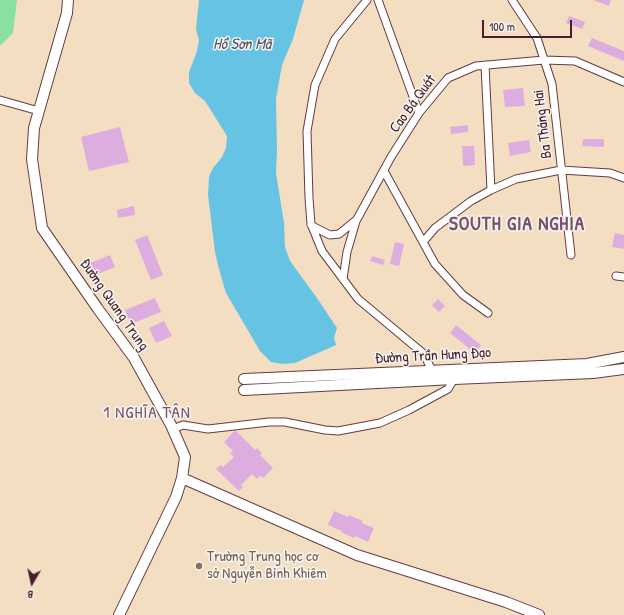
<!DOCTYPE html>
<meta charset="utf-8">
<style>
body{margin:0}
#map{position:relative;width:624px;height:615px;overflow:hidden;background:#f3dec2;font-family:"Patrick Hand",sans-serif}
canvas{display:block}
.north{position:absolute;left:12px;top:563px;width:40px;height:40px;-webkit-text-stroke:3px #f6f6f2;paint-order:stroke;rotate:189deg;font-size:11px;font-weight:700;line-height:16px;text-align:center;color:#4a1f2b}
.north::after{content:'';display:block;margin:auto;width:14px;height:18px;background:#4a1f2b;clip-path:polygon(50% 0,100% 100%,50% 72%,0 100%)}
.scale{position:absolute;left:482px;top:20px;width:90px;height:18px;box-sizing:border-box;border:2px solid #4a1f2b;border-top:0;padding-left:5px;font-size:12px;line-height:14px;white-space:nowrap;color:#4a1f2b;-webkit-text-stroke:3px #f6f6f2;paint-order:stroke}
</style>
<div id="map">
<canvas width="624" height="615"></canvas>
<div class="north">B</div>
<div class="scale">100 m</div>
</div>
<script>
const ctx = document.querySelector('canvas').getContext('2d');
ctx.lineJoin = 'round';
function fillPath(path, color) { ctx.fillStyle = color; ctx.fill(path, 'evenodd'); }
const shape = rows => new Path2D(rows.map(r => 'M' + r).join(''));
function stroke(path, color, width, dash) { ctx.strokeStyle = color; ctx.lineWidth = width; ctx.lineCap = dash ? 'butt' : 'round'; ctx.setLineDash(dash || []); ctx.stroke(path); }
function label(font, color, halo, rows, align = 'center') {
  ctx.font = font + ' "Patrick Hand",sans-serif'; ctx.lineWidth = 3; ctx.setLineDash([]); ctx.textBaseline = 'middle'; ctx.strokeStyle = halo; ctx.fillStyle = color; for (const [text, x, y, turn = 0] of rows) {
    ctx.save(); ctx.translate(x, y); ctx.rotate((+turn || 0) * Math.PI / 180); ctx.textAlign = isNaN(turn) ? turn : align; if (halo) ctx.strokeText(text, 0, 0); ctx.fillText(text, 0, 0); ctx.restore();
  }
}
fillPath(shape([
 [0,0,17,0,13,33,0,46]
]), '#8adfa2');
fillPath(shape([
 [199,0,304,0,293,39,282,65,276,99,277,150,276,173,284,223,285,247,290,261,317,298,337,328,334,338,336,345,295,363,282,364,271,362,260,351,226,293,219,269,215,252,208,195,209,177,213,168,222,157,226,148,227,136,205,101,195,93,189,83,189,72,197,51,199,40,196,29]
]), '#66c3e4');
fillPath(shape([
 [593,0,611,0,609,6],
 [569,16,585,22,582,29,566,23],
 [592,38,624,51,624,61,588,46],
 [523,88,525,106,505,107,503,90],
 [468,125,468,132,451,134,450,127],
 [120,127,129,162,89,171,81,137],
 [583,139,604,139,604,147,582,146],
 [529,140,531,152,510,156,508,143],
 [462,146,474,146,475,165,463,166],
 [134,206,135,215,118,218,117,210],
 [615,233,624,235,624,249,612,247],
 [147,235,163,275,151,280,135,240],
 [395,242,404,244,399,266,390,264],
 [110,255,115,267,93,276,88,264],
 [372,256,385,260,383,265,370,261],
 [155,298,161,312,131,324,125,310],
 [438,299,445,306,439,312,432,305],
 [164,321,172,336,156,343,149,328],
 [456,325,481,345,475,353,450,333],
 [235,430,255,450,257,448,262,453,260,455,273,468,263,478,260,476,257,479,252,474,241,485,243,487,239,491,216,469,221,465,223,467,234,457,230,453,233,451,224,442],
 [334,511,348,517,349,515,363,521,362,523,374,528,368,542,355,536,354,538,341,532,342,531,328,525]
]), '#deade0');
const street = shape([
 [367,0,335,39,315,85,307,131,309,198,311,224,322,251,358,299,424,354,432,371],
 [378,0,419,113],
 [512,0,537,38,552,84,571,255],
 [485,65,491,190],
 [0,100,39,111],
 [384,171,435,264,463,295,488,313],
 [311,225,316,228,330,235,339,234,355,221],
 [423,242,435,228,471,201,491,190,516,179,561,170,610,173,624,178],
 [616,276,624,277],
 [343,279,347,252,356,221,391,157,419,113,448,78,476,66,544,60,575,61,624,82],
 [173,429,183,425,208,429,269,422,285,422,325,430,338,431,380,423,409,410,448,389,454,379]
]);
const secondary = shape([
 [68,0,67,13,34,128,32,159,42,228,98,309,134,358,171,425,185,457,182,478,176,497,119,615],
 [244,379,587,364,624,357],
 [244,390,454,379,593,373,624,369],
 [182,478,357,555,506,602,539,615]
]);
stroke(street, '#633c42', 9);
stroke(secondary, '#633c42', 12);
stroke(street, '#fff', 7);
stroke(secondary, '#fff', 10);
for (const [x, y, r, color] of [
 [199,566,4,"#8d6e63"]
]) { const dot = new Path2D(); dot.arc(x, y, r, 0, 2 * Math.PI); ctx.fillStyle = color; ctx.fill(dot); stroke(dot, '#f6f6f2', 1.5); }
label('15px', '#4a1f2b', '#f6f6f2', [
 ["Cao Bá Quát",413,104,-54],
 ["Ba Tháng Hai",543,124,-97],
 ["Đường Quang Trung",114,305,55],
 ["Đường Trần Hưng Đạo",433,356,-3]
]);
label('15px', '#785e54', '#f6f6f2', [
 ["Trường Trung học cơ",207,557],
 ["sở Nguyễn Bỉnh Khiêm",207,574]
], 'left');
label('italic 16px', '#525062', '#f6f6f2', [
 ["Hồ Sơn Mã",242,45]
]);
ctx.letterSpacing = '1px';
label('17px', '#7e516a', '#f6f6f2', [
 ["1 NGHĨA TÂN",147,413]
]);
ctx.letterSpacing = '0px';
ctx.letterSpacing = '1px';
label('bold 19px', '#7e516a', '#f6f6f2', [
 ["SOUTH GIA NGHIA",517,225]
]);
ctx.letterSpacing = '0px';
</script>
